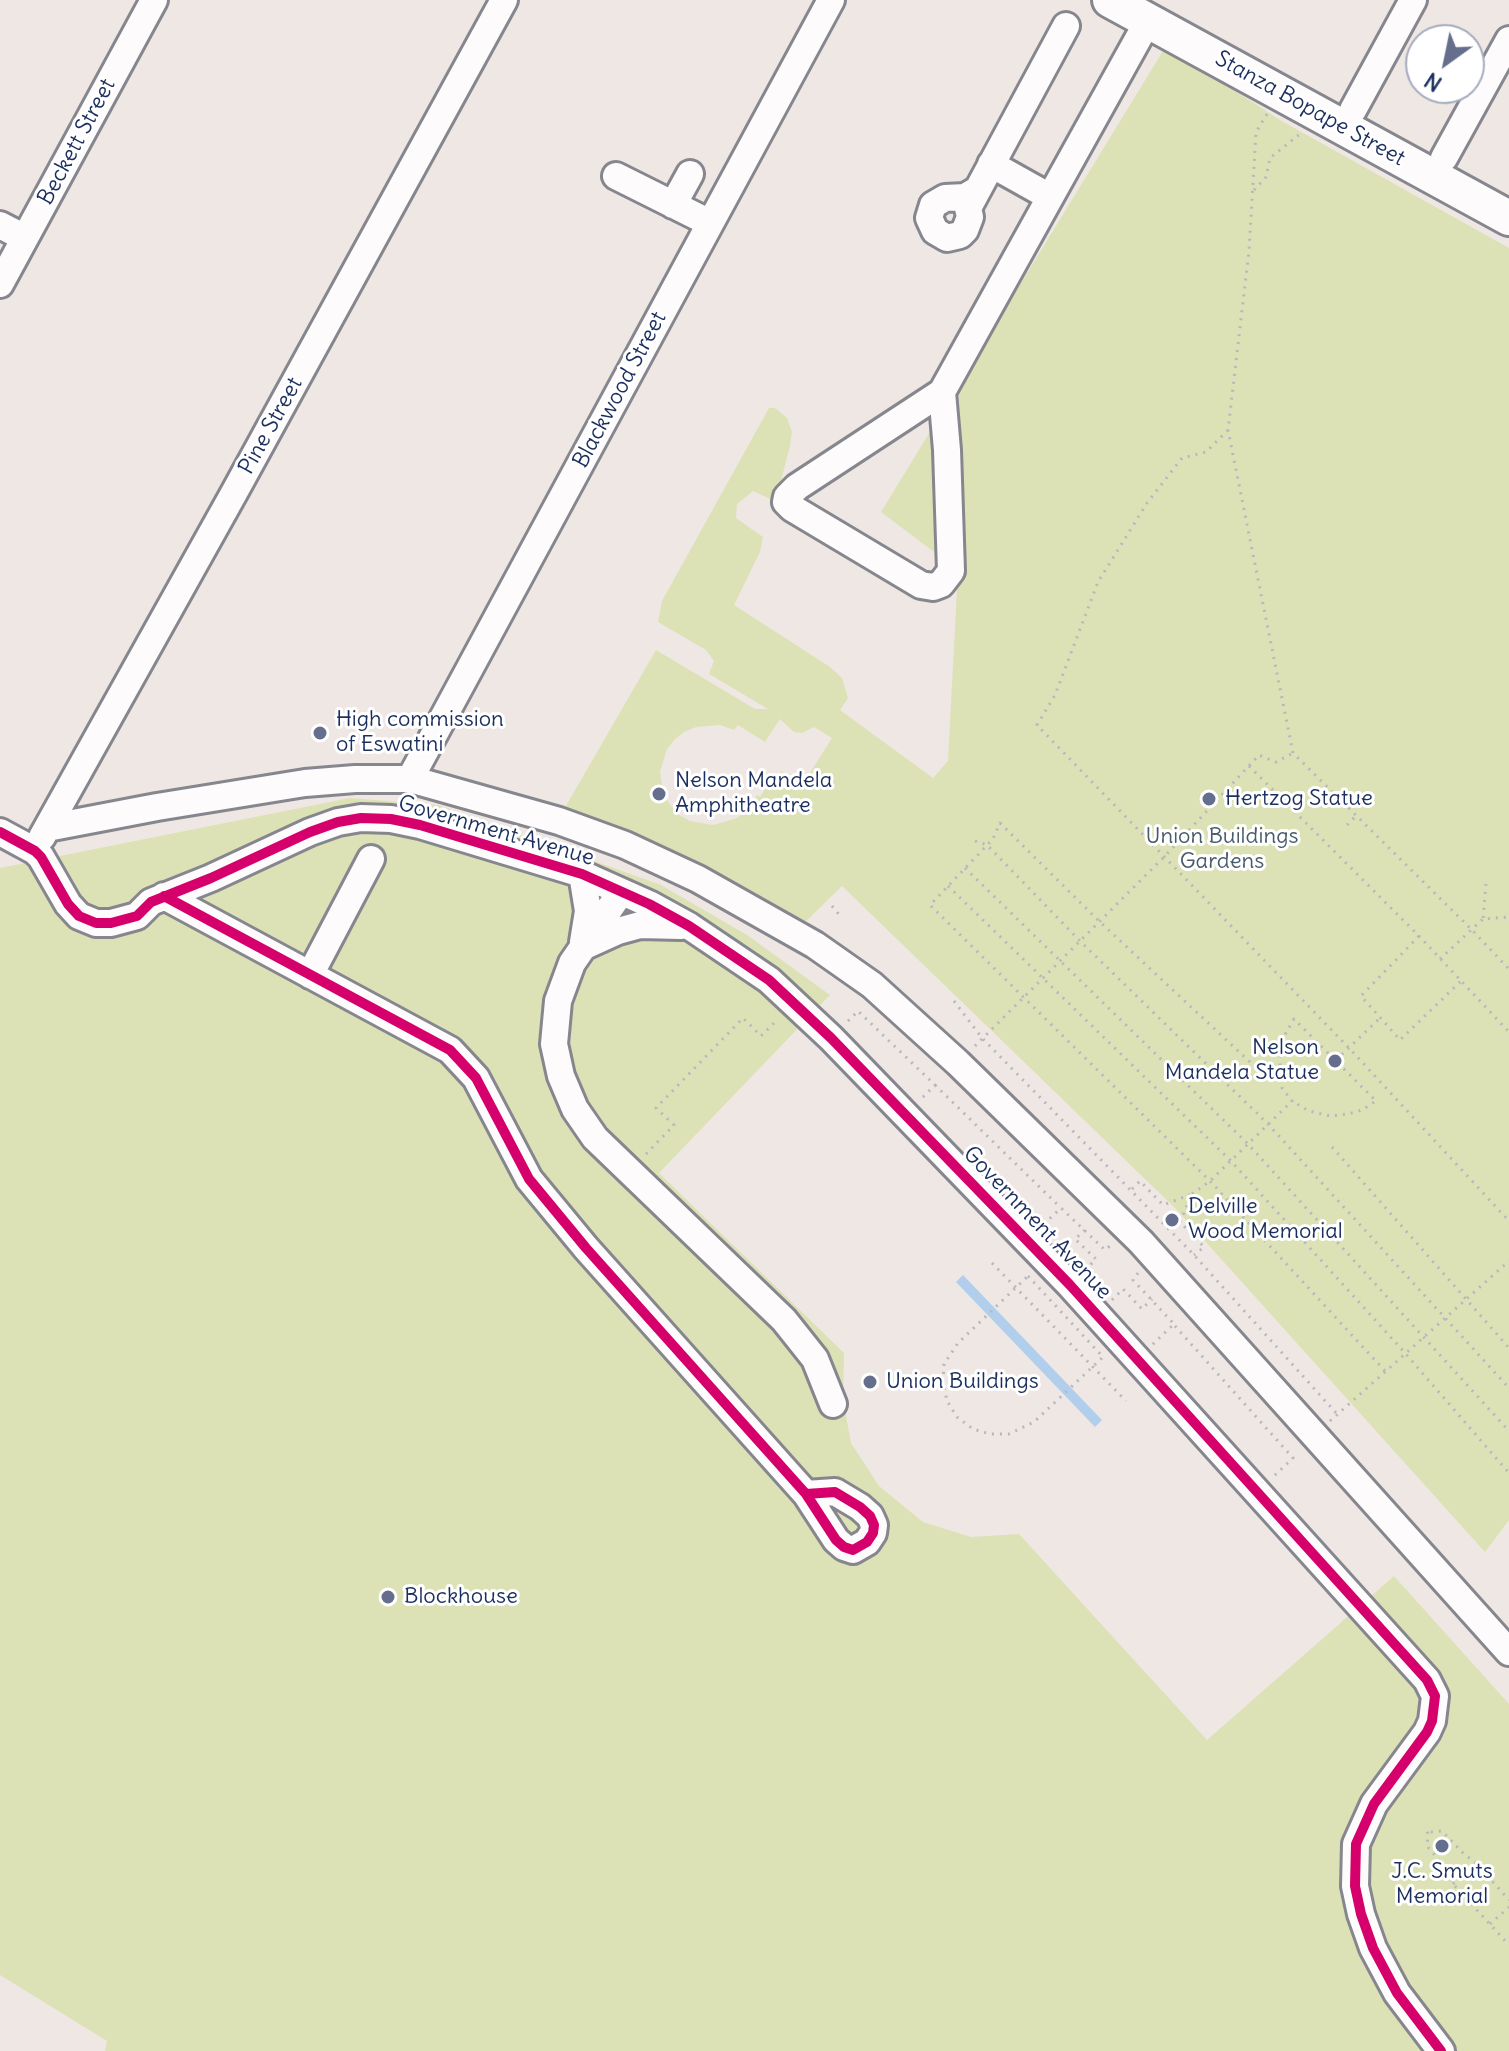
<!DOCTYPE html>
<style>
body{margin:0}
#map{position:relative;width:1509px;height:2051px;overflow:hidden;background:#efe7e3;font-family:Delius,sans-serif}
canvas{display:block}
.north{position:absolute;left:1405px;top:24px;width:80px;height:80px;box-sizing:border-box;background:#fff;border:2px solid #a4acbf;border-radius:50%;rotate:213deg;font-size:22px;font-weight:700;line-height:32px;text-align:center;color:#1b2f5e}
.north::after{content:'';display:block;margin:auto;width:28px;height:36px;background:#656f8d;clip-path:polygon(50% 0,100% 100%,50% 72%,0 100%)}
</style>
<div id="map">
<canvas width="1509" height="2051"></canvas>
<div class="north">N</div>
</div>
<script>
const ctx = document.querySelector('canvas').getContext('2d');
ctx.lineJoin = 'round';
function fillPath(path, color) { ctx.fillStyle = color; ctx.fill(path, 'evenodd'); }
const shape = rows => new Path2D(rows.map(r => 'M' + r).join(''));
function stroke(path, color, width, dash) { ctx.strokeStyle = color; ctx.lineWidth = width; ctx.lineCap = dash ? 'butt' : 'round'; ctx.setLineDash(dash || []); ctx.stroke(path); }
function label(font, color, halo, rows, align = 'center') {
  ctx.font = font + ' Delius,sans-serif'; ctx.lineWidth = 6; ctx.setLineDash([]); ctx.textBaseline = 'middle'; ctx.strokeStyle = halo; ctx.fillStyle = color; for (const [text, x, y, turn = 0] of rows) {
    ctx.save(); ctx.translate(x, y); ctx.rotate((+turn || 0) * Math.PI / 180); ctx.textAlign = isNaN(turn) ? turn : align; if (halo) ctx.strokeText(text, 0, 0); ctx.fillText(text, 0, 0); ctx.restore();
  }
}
fillPath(shape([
 [1166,46,1280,120,1509,248,1509,1520,1485,1552,1176,1209,842,886,803,924,670,851,563,811,656,650,755,709,768,709,709,674,714,661,706,650,658,622,662,601,769,408,775,408,787,418,792,432,790,446,777,496,772,500,753,491,737,504,736,518,763,537,760,552,734,605,830,667,842,678,848,698,840,710,933,778,948,761,958,570,881,512],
 [780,719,794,732,802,733,814,727,832,738,803,784,781,771,778,776,774,774,760,797,757,795,746,811,737,818,713,825,690,821,679,815,671,806,664,795,660,772,667,749,675,739,684,732,696,727,720,725,734,730,738,725,765,742],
 [350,798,438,805,661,885,747,935,830,995,659,1173,844,1353,843,1400,851,1443,879,1486,923,1522,971,1537,1019,1534,1207,1740,1394,1576,1509,1704,1509,2051,105,2051,107,2041,0,1975,0,868]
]), '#dce2b6');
fillPath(shape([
 [963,1275,1102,1420,1095,1427,956,1282]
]), '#b1ceec');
const minor = shape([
 [1353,110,1413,0],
 [1444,158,1509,40],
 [991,164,1050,197],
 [616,176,710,223],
 [977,190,965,197,945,198,933,205,929,218,935,231,947,238,960,235,965,230,970,217,968,208,1066,26],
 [673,205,690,174],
 [0,225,25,238],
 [0,284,154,0],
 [942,392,947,450,951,571,941,584,933,587,921,585,792,508,786,502,787,497,797,487,942,392,1148,21],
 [410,779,831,0],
 [47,828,157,807,305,783,355,779,410,779,559,821,625,845,698,879,815,945,872,985,958,1063,1141,1242,1509,1652],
 [0,832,35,851,41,857,68,904,79,916,96,923,111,923,137,916,151,902,211,878,310,832,338,822,361,818,391,819,420,825,582,874,649,904,689,926,769,980,831,1038,1070,1285,1427,1680,1435,1696,1432,1721,1427,1732,1374,1804,1356,1844,1355,1886,1361,1914,1373,1948,1397,1993,1441,2051],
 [42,837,234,493,504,0],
 [582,874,588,911,583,942],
 [621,892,572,963,558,1001,554,1044,561,1076,575,1109,595,1138,784,1320,815,1359,833,1404],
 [164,896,450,1050,476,1078,529,1179,586,1248,806,1494,836,1540,844,1547,853,1550,867,1542,873,1533,874,1525,870,1516,860,1507,835,1492,806,1494],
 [585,946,618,931,640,925,681,926],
 [310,975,371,859]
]);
const major = shape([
 [1110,0,1509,218]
]);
stroke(minor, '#86878e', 32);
stroke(major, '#86878e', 40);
stroke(shape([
 [1267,114,1256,132,1249,251,1228,430,1293,753,1472,930,1509,969],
 [1254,190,1266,177,1270,158,1300,134],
 [1228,430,1206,452,1182,458,1147,503,1098,582,1055,695,1037,725,1349,1048,1509,1221],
 [1249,766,1419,936,1509,1032],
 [1347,825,1356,816],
 [975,841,987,845,1080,941,1268,1124,1509,1388],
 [965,868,1248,1144,1509,1431],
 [1486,884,1483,919,1509,917],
 [948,886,1231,1161,1405,1353,1509,1473],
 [832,906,842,918],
 [1419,936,1361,996,1400,1040,1461,981],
 [1440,959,1483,919],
 [954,1001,982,1038,1194,1255,1337,1414],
 [848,1021,858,1011,935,1085,919,1101],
 [975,1046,1165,856,1259,755,1276,762,1293,753],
 [1336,1060,1380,1018],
 [1250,1062,1099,921,1000,823,993,839,930,905,1210,1181,1385,1371],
 [935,1085,1061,1208],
 [1332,1147,1509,1348],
 [646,1154,674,1125,656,1108,743,1018,761,1036,778,1019],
 [1132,1189,1140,1181,1163,1205,1192,1194,1180,1222,1204,1247,1194,1255],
 [1192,1194,1210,1181,1292,1101,1282,1088,1280,1079,1280,1058,1282,1040,1294,1019,1376,1101,1362,1110,1348,1114,1330,1116,1309,1111,1292,1101],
 [1044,1224,1061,1208,1105,1250,1111,1245],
 [1085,1230,1075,1239,1096,1259,1085,1270],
 [992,1263,1126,1401],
 [1138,1273,1133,1280,1174,1324,1152,1345],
 [1028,1276,1103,1357,1034,1422,1009,1434,990,1434,973,1429,957,1417,947,1401,943,1382,944,1364,958,1343,1028,1276],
 [1112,1300,1123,1289,1142,1309,1152,1299],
 [1175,1326,1293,1458,1274,1476],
 [1330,1421,1509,1261],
 [1476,1863,1464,1854,1442,1831,1431,1832,1427,1830,1428,1835,1427,1846,1447,1869,1453,1884,1509,1945],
 [1453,1884,1476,1863,1509,1900],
 [1490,1924,1509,1907]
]), '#b7b8bd', 3, [2, 6]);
stroke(minor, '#fdfbfb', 26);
stroke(major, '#fdfbfb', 34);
stroke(shape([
 [0,832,35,851,41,857,68,904,79,916,96,923,111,923,137,916,151,902,211,878,310,832,338,822,361,818,391,819,420,825,582,874,649,904,689,926,769,980,831,1038,1070,1285,1427,1680,1435,1696,1432,1721,1427,1732,1374,1804,1356,1844,1355,1886,1361,1914,1373,1948,1397,1993,1441,2051],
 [164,896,450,1050,476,1078,529,1179,586,1248,806,1494,836,1540,844,1547,853,1550,867,1542,873,1533,874,1525,870,1516,860,1507,835,1492,806,1494]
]), '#d6006c', 10);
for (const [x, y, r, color] of [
 [320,733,8,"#656f8d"],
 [659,794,8,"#656f8d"],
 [1209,799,8,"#656f8d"],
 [1335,1061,8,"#656f8d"],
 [1172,1220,8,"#656f8d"],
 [870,1382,8,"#656f8d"],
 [388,1597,8,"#656f8d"],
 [1442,1846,8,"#656f8d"]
]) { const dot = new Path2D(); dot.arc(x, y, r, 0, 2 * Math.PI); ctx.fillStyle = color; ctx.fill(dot); stroke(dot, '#fff', 3); }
label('22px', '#1b2f5e', '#fff', [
 ["Stanza Bopape Street",1310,109,29],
 ["Beckett Street",77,142,-62],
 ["Blackwood Street",620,390,-62],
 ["Pine Street",271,426,-61],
 ["Government Avenue",496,831,16],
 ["Government Avenue",1037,1223,46]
]);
label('22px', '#1b2f5e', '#fff', [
 ["High commission",336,720],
 ["of Eswatini",336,745],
 ["Nelson Mandela",675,781],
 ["Amphitheatre",675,806],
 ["Hertzog Statue",1225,799],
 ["Nelson",1319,1048,"right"],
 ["Mandela Statue",1319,1073,"right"],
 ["Delville",1188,1207],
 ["Wood Memorial",1188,1232],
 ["Union Buildings",886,1382],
 ["Blockhouse",404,1597],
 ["J.C. Smuts",1442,1872,"center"],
 ["Memorial",1442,1897,"center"]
], 'left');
label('22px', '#485b6b', '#fff', [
 ["Union Buildings",1222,837],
 ["Gardens",1222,862]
]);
</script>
